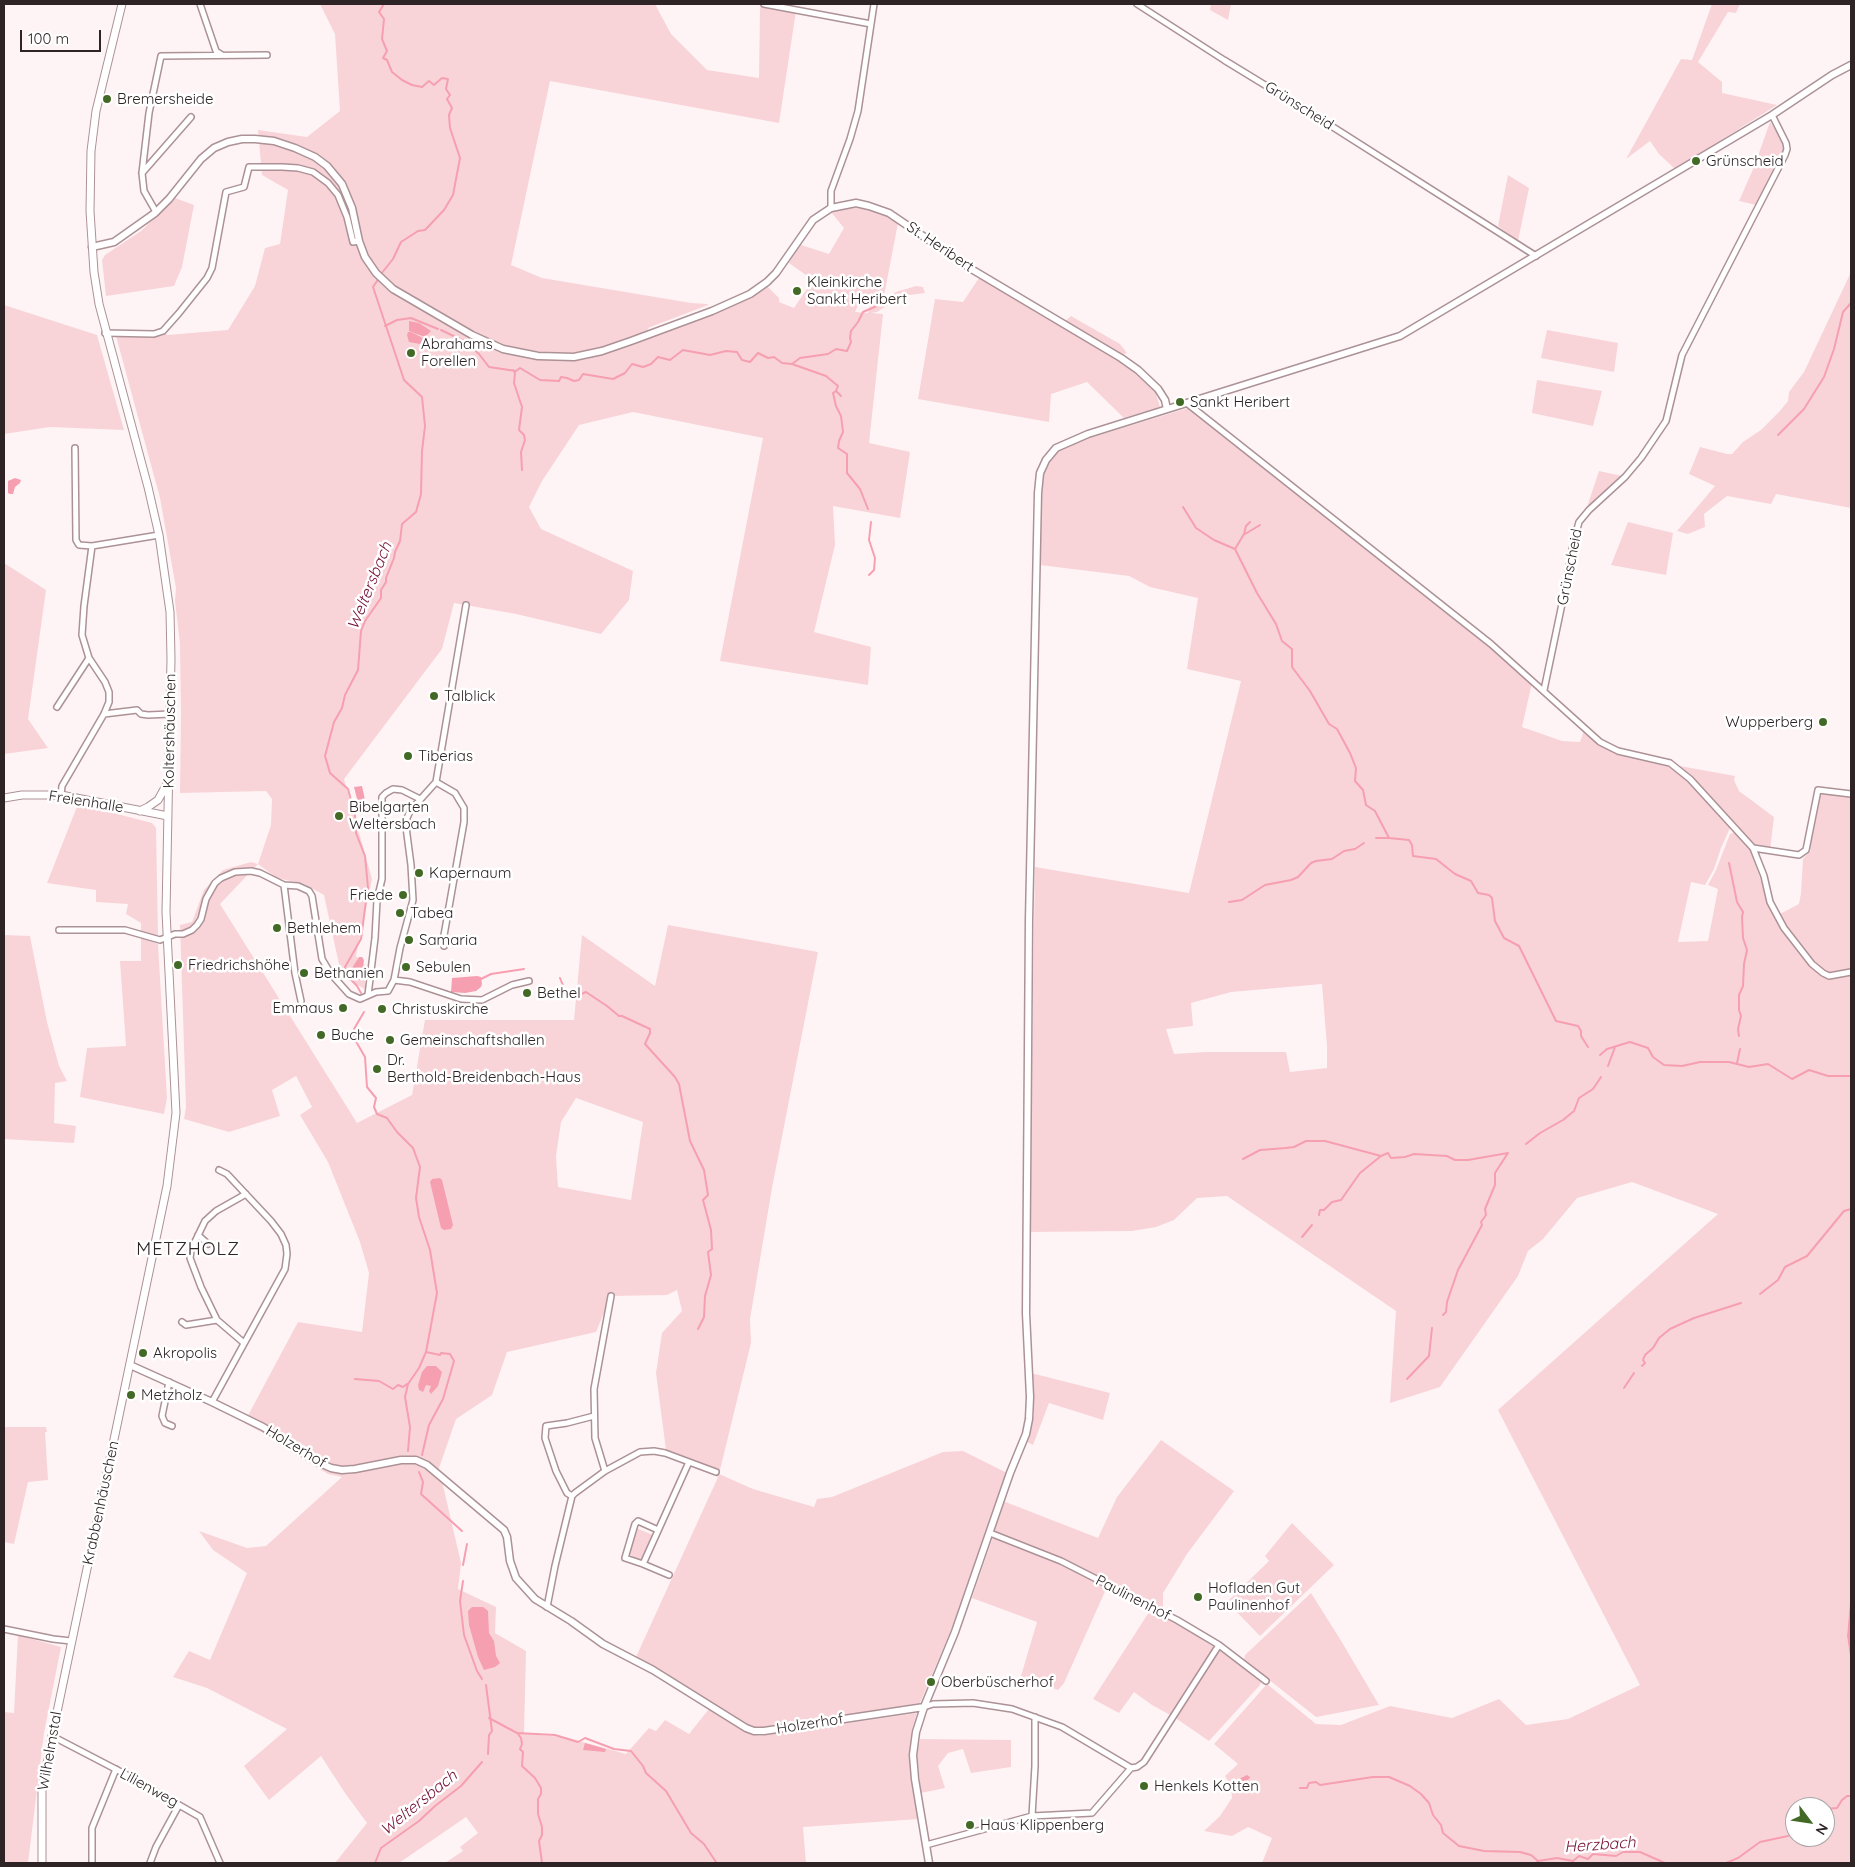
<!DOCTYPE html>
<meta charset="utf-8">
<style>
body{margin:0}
#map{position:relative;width:1855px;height:1867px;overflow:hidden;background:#fff4f5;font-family:Quicksand,sans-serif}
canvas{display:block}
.frame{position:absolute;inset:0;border:5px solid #2e2426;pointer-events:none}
.north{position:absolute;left:1785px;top:1797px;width:50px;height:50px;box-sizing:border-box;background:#fff;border:1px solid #aba7a8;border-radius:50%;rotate:121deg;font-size:14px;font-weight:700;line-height:20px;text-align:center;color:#2e2426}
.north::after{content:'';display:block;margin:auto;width:18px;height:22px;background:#426a26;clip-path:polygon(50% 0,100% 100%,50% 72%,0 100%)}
.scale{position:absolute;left:20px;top:30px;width:81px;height:22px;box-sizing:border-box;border:2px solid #2e2426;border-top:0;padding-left:6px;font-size:15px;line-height:18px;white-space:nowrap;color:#2e2426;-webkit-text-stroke:4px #fff;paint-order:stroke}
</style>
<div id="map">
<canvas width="1855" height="1867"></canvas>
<div class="frame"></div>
<div class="north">N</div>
<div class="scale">100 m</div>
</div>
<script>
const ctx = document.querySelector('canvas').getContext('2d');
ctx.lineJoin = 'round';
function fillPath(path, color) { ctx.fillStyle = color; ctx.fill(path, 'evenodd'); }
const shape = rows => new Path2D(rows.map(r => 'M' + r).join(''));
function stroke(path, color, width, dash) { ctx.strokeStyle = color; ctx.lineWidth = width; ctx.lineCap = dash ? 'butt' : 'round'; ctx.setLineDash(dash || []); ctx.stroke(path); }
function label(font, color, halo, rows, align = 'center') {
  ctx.font = font + ' Quicksand,sans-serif'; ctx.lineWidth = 5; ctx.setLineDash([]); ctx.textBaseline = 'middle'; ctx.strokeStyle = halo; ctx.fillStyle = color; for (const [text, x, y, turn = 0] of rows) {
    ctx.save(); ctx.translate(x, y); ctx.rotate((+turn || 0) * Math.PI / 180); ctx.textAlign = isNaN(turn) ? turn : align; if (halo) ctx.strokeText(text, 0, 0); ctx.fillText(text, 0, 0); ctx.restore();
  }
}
fillPath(shape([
 [320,4,655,4,671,34,707,70,759,78,760,7,768,6,796,11,779,123,550,81,511,265,542,278,691,303,708,304,708,305,648,328,650,336,737,303,767,286,779,298,779,302,794,308,813,280,789,263,798,244,829,254,844,228,831,212,847,208,860,208,878,212,898,223,884,296,860,300,855,312,868,313,871,303,884,301,896,292,916,286,923,287,925,293,902,296,877,312,871,313,883,314,869,443,910,452,900,518,833,506,835,545,814,632,871,647,868,685,720,661,763,438,633,412,579,425,542,481,529,507,541,529,633,571,629,600,601,634,516,614,454,603,442,649,344,779,372,879,356,956,365,965,365,989,348,980,340,969,324,895,304,884,277,878,258,864,220,904,357,1123,412,1095,425,1020,574,1020,582,935,655,986,668,925,818,952,772,1188,750,1319,751,1343,719,1474,753,1489,814,1507,817,1499,832,1497,943,1452,963,1451,1007,1473,962,1604,920,1703,761,1729,748,1726,636,1657,719,1475,666,1450,656,1373,662,1333,682,1311,677,1290,667,1295,611,1296,596,1332,507,1352,492,1395,456,1419,439,1468,461,1563,458,1589,496,1607,495,1633,526,1651,524,1734,565,1737,626,1754,649,1728,656,1731,665,1720,689,1734,709,1709,747,1732,759,1736,917,1713,911,1733,910,1753,919,1819,803,1827,806,1863,445,1863,463,1851,460,1847,478,1833,466,1817,399,1863,335,1863,367,1823,345,1793,321,1756,269,1800,244,1766,287,1729,207,1688,173,1677,189,1651,210,1660,247,1573,213,1550,199,1531,247,1548,266,1546,342,1477,328,1474,311,1464,281,1446,269,1436,244,1423,298,1322,362,1332,369,1273,360,1242,328,1162,300,1115,312,1107,296,1076,272,1090,280,1116,229,1132,184,1119,186,1107,180,925,192,922,204,890,223,870,251,862,258,864,271,825,272,799,266,791,180,793,181,713,180,644,175,601,176,588,160,498,116,336,149,337,164,332,167,335,228,330,255,286,265,248,280,244,288,190,262,175,258,130,307,137,340,111,335,34],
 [576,1098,643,1122,631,1200,558,1187,556,1156,561,1122],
 [1211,4,1231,4,1228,20,1210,10],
 [1712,4,1740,4,1736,13,1728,12,1698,62,1722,82,1722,93,1777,105,1675,169,1659,154,1650,141,1626,159,1681,59,1692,60],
 [1770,122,1784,143,1783,153,1756,205,1739,201,1754,167],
 [1508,175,1529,188,1518,241,1498,226],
 [175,198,194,205,182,267,174,286,106,296,102,260,105,255,141,231],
 [1851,272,1851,508,1776,494,1771,504,1727,496,1704,514,1705,527,1688,534,1677,531,1715,486,1689,474,1700,447,1727,454,1732,454,1743,442,1761,430,1779,412,1788,401,1789,392,1804,372],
 [979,278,1060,326,1071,316,1120,344,1127,353,1114,358,1134,372,1155,391,1160,407,1124,418,1087,382,1051,394,1049,422,918,399,935,299,963,302],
 [4,305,97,335,124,430,50,427,4,434],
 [1547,330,1618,343,1614,372,1541,358],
 [1537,380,1602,391,1593,426,1532,413],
 [1188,408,1424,592,1532,683,1522,727,1562,741,1580,742,1584,730,1600,746,1617,754,1669,767,1685,779,1730,825,1730,828,1721,848,1714,869,1705,885,1691,882,1678,942,1708,941,1718,889,1708,885,1716,870,1730,834,1735,832,1750,850,1768,900,1776,916,1799,904,1801,893,1803,859,1811,850,1808,848,1819,794,1821,793,1851,795,1851,1589,1847,1636,1851,1664,1851,1863,1262,1863,1272,1838,1248,1827,1232,1836,1204,1831,1220,1816,1232,1798,1231,1786,1225,1776,1238,1764,1214,1744,1267,1684,1316,1724,1341,1725,1390,1706,1452,1718,1499,1699,1526,1725,1568,1719,1640,1685,1498,1410,1718,1214,1632,1182,1577,1198,1543,1239,1528,1251,1518,1276,1440,1387,1390,1403,1396,1311,1227,1196,1197,1198,1174,1220,1156,1227,1132,1231,1029,1232,1035,867,1189,893,1241,681,1187,669,1198,598,1150,587,1129,576,1040,565,1041,479,1047,463,1055,452,1070,444],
 [1322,984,1327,1046,1327,1068,1290,1072,1286,1052,1206,1052,1174,1054,1166,1029,1193,1026,1191,1003,1231,992],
 [1795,1807,1825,1807,1825,1837,1795,1837],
 [1599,471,1622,476,1587,507],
 [1628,522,1673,533,1666,575,1611,565],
 [4,563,46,590,28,719,48,748,4,754],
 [1680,766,1735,776,1734,780,1739,791,1774,817,1770,850,1756,846,1690,775,1679,767],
 [78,804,152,823,156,828,158,936,141,932,141,923,126,914,128,904,96,902,96,890,47,883],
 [4,935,30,936,47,1022,59,1066,67,1081,55,1083,54,1123,76,1126,74,1143,4,1139],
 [141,938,158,944,167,1098,164,1114,80,1097,87,1048,126,1046,120,961,141,961],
 [1031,1373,1110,1393,1103,1420,1049,1403,1033,1445,1027,1442,1034,1415],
 [4,1427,46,1427,47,1432,45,1432,48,1480,28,1482,14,1544,4,1542],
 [1161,1440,1234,1491,1187,1554,1163,1593,1163,1607,1191,1626,1063,1559,993,1531,1003,1501,1098,1538,1117,1497],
 [1292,1523,1334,1565,1260,1636,1227,1602,1269,1561,1265,1556],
 [636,1528,653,1535,642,1562,629,1554],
 [993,1537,1061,1563,1107,1587,1064,1683,1058,1690,1021,1676,1037,1622,972,1598],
 [1311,1593,1340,1639,1379,1705,1316,1717,1244,1660,1245,1655],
 [1151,1609,1181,1625,1214,1647,1172,1716,1152,1705,1134,1692,1119,1713,1093,1699],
 [18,1635,61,1647,44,1733,28,1863,4,1863,4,1712,14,1713],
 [1219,1646,1259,1678,1261,1682,1260,1685,1209,1741,1174,1717],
 [920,1739,1011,1740,1011,1767,971,1773,963,1749,948,1753,938,1766,945,1788,921,1793,917,1754]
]), '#f8d4d9');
fillPath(shape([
 [409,321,419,323,431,331,425,337,409,331],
 [408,332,411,332,425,339,420,344,409,342,407,335],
 [15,478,21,480,20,483,15,487,13,494,10,494,8,493,8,481],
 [362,786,367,809,360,811,354,787],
 [359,957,362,957,364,960,361,980,357,980,353,975,352,968],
 [477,976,481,977,482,984,481,987,476,991,465,993,451,992,452,978],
 [440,1178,442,1180,453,1225,451,1229,444,1230,441,1228,430,1182,432,1179],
 [427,1366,436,1366,442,1372,438,1386,431,1394,429,1391,431,1386,426,1385,423,1392,419,1390,418,1385,422,1372],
 [1851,1589,1851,1664,1847,1636],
 [472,1607,483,1607,488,1611,489,1633,494,1641,496,1656,500,1663,495,1667,484,1670,478,1657,469,1625,468,1611],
 [585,1743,606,1749,605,1752,583,1750],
 [1247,1775,1250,1777,1249,1779,1238,1786,1233,1786,1233,1782]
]), '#f69fb0');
stroke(shape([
 [381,274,393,259,401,242,418,231,425,230,444,210,453,195,460,158,450,128,449,115,452,108,447,99,450,95,446,89,448,79,442,78,434,85,429,81,422,87,412,85,402,80,392,72,387,60,383,58,387,51,382,39,384,19,379,12,384,4],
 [385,326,397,320,411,318,438,329],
 [441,330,466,342,479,354,489,367,516,371,520,368,540,380,559,381,561,377,567,378,574,381,579,380,583,374,613,379,625,373,632,364,643,367,651,364,658,357,670,360,683,350,710,355,726,351,737,352,742,360,750,362,758,353,768,358,774,357,782,363,792,364,826,376,838,386,836,391,833,393,836,406,841,416,843,432,839,441,838,448,847,454,847,473,860,489,868,509],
 [792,364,800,358,828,354,836,349,847,351,851,342,850,338,851,331,858,322,863,312,879,305],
 [513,370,515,373,514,383,522,407,519,430,524,435,525,440,521,452,522,470],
 [836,391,841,396],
 [1778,435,1804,409,1824,377,1834,349,1843,312,1851,303],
 [1183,507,1196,528,1214,540,1235,549],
 [1250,522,1246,526,1244,534,1235,549,1257,593,1276,624,1282,641,1292,649,1292,667,1310,691,1329,724,1337,729,1350,753,1356,768,1355,781,1363,790,1366,805,1375,811,1389,838,1409,840,1412,845,1413,856,1436,859,1455,874,1471,881,1478,893,1489,895,1492,898,1495,921,1504,938,1519,946,1556,1021,1578,1026,1581,1031,1581,1036,1588,1047],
 [1245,534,1260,525],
 [869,575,874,570,875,558,869,540,871,522],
 [1376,838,1389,838],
 [1729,863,1737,902,1743,912,1742,917,1743,938,1747,950,1744,964,1743,986,1739,995,1739,1010,1741,1016,1738,1029,1739,1036],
 [367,896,368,888,365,856,356,833,355,815,348,789,330,773,325,756,334,722,342,708,345,695,358,670,361,631,365,621,381,598,381,590,386,582,386,578,394,558,395,552,400,541,402,524,416,512,421,494,422,451,425,426,422,397,404,380,373,287,379,278],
 [1229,902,1242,900,1265,885,1291,880,1298,877,1311,863,1316,861,1332,859,1344,851,1355,849,1364,843],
 [560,978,564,988,572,994,579,995,586,992,607,1006,619,1016,622,1016,650,1029,650,1033,645,1044,675,1077,679,1084,690,1141,704,1170,708,1195,703,1200,711,1230,712,1249,708,1252,711,1275,705,1296,704,1317,698,1329],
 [481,979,491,974,524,969],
 [361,993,357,986,345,973,345,967,361,939,366,901],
 [364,1012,354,1029,354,1038,365,1057,367,1087,376,1098,374,1107,377,1114,387,1118,397,1132,413,1148,420,1167,416,1198,419,1217,430,1250,437,1293,426,1352,440,1355,441,1353,450,1354,454,1361,443,1399,429,1425,422,1455],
 [1600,1055,1607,1049,1630,1042,1648,1048,1653,1057,1664,1065,1682,1066,1700,1062,1729,1062,1749,1067,1768,1064,1792,1079,1809,1070,1828,1076,1851,1076],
 [1737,1063,1740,1049],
 [1608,1066,1615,1047],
 [1526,1144,1540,1133,1563,1120,1574,1111,1579,1098,1593,1089,1601,1077],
 [1243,1159,1260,1150,1286,1148,1294,1147,1306,1141,1325,1141,1381,1156,1388,1153,1391,1158,1405,1157,1414,1154,1447,1156,1455,1160,1468,1160,1508,1153],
 [1319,1215,1320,1210,1324,1210,1332,1202,1341,1200,1360,1173,1381,1156],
 [1302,1237,1312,1225],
 [1760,1294,1778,1280,1785,1267,1807,1256,1844,1211,1851,1209],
 [1443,1315,1446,1312,1447,1302,1458,1270,1482,1225,1481,1222,1486,1215,1485,1209,1495,1185,1495,1173,1508,1153],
 [1642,1366,1645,1363,1643,1360,1645,1355,1653,1348,1659,1338,1670,1329,1694,1318,1741,1303],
 [355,1379,379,1381,393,1389,398,1385,403,1387,407,1384],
 [1407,1379,1429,1356,1432,1328],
 [1624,1388,1634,1373],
 [408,1451,410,1427,405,1397,408,1384,419,1368,426,1352],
 [419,1472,423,1482,421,1494,462,1531],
 [463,1565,467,1544],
 [463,1581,460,1601,464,1635,477,1671,482,1679],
 [486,1685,492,1731,489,1735,488,1754],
 [489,1718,517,1733,555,1735,578,1742,585,1738,614,1749,631,1751,643,1766,646,1773,666,1791,691,1833,704,1844,716,1862],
 [518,1734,521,1738,522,1744,520,1749,523,1752,522,1766,535,1778,541,1788,541,1794,538,1799,538,1814,542,1827,542,1835,539,1841,542,1863],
 [1300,1788,1307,1788,1309,1783,1316,1782,1320,1785,1373,1777,1389,1777,1410,1786,1421,1794,1429,1803,1433,1815,1441,1825,1443,1833,1459,1846,1484,1851,1520,1852,1531,1855,1538,1861],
 [1825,1809,1837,1808,1842,1800,1847,1796,1851,1796],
 [375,1863,381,1848,419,1821,435,1806,461,1786,482,1762],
 [1536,1863,1538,1861,1557,1858,1573,1861,1579,1856,1588,1859,1593,1854,1616,1856,1623,1852,1640,1852,1665,1863],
 [1726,1863,1738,1858,1760,1842,1788,1836,1795,1832]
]), '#f69fb0', 2);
const minor = shape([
 [200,4,216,51,222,55],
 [764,4,871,24],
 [1137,4,1224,60,1314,115,1536,256],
 [142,173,191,117],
 [831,208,831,191,850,139,858,111,874,4],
 [156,212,144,191,142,173,149,113,161,56,267,55],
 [105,333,154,334,163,331,179,313,207,278,212,268,226,192,244,187,249,167,282,167,298,168,313,172,328,183,338,195,347,217,353,242,359,241],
 [1188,404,1491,644,1600,742,1618,751,1670,763,1690,779,1753,848,1764,876,1770,902,1784,928,1812,964,1823,973,1829,976,1851,972],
 [75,448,76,540,79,545,92,546,159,535],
 [1544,690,1567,580,1573,544,1579,522,1589,510,1625,477,1641,458,1666,421,1682,355,1785,155,1787,149,1786,143,1772,115],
 [57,707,89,658],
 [104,714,137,710,141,714,148,715,170,714],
 [436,782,455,793,464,808,464,822,443,941,444,946],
 [61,795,62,786,104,714,109,702,109,692,105,682,89,658,82,635,84,606,92,546],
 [1753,848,1799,855,1806,850,1818,790,1851,794],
 [284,885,295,973,301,1001],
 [59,930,125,930,160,940,175,934,183,934,192,930,197,925,201,919,206,899,215,883,221,878,235,872,251,871,260,873,284,885,298,886,309,891,312,896,322,959,331,974,349,994,360,999,376,992,388,991,394,980,400,948,413,900,411,865,406,827,407,818,410,811,436,782,466,605],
 [394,980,410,982,461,999,482,1000,512,985,529,981],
 [368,995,375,938,377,900,382,879,382,797,386,793,393,789,402,790,420,799],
 [198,1235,208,1244],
 [182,1322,186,1325,217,1320],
 [244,1343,217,1320,201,1287,190,1258,191,1250,205,1221,216,1211,246,1194],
 [169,1382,162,1416,165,1423,172,1426],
 [212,1402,285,1269,287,1254,286,1245,281,1234,271,1221,227,1174,219,1170],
 [605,1471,595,1438,594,1389,611,1296],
 [572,1496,567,1493,556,1471,545,1438,546,1426,567,1423,594,1416],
 [658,1530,638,1521,635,1524,625,1558,643,1564,689,1462],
 [990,1533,1061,1561,1177,1620,1219,1645,1266,1681],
 [643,1564,669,1575],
 [547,1607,555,1566,572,1496,575,1493,605,1471,640,1452,654,1451,665,1453,716,1472],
 [4,1629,53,1639,71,1641],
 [924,1707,933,1704,973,1703,1012,1709,1062,1727,1131,1768],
 [52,1736,125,1774,200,1817,220,1863],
 [1032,1816,1035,1766,1035,1717],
 [926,1845,1032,1816,1092,1813,1131,1768,1137,1767,1144,1762,1219,1645],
 [92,1863,92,1828,116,1769],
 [150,1863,156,1847,179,1805]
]);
const tertiary = shape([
 [92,247,114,242,155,213,169,199,201,159,214,148,228,142,242,139,255,139,274,141,295,148,315,157,327,166,342,184,352,208,359,241,365,257,376,273,393,289,472,335,503,349,538,356,574,357,602,351,631,341,712,311,750,294,767,282,776,273,813,220,831,208,856,203,869,206,889,213,973,270,1121,358,1138,370,1158,389,1165,400,1167,409],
 [130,1365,212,1402,263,1427,320,1463,331,1468,342,1470,355,1469,401,1460,416,1460,427,1465,504,1530,507,1537,510,1561,516,1578,535,1599,571,1621,603,1644,653,1670,746,1728,754,1731,764,1731,924,1707],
 [929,1863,915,1779,913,1755,916,1732,924,1707,955,1632,1010,1473,1026,1434,1029,1419,1030,1397,1026,1313,1029,920,1038,493,1040,473,1046,460,1056,448,1088,434,1400,336,1772,115,1832,75,1851,65]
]);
const secondary = shape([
 [4,798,22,795,61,795,168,816],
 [140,811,148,807,158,800,168,782],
 [42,1863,42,1791,52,1736,167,1186,176,1113,166,912,171,659,170,612,159,535,148,487,99,304,94,272,90,211,91,151,96,111,122,4]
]);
stroke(minor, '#ac9296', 8);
stroke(tertiary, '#ac9296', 9);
stroke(secondary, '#ac9296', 9);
stroke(minor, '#fff', 5);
stroke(tertiary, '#fff', 6);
stroke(secondary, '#fff', 7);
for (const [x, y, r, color] of [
 [107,99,5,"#426a26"],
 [1696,161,5,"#426a26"],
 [797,291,5,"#426a26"],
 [411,353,5,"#426a26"],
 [1180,402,5,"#426a26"],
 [434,696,5,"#426a26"],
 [1823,722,5,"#426a26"],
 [408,756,5,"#426a26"],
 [339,816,5,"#426a26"],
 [419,873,5,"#426a26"],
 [403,895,5,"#426a26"],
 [400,913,5,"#426a26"],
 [277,928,5,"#426a26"],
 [409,940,5,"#426a26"],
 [178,965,5,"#426a26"],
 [406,967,5,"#426a26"],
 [304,973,5,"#426a26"],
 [527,993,5,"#426a26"],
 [343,1008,5,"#426a26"],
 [382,1009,5,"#426a26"],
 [321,1035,5,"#426a26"],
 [390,1040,5,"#426a26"],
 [377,1069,5,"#426a26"],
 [143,1353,5,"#426a26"],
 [131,1395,5,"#426a26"],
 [1198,1597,5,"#426a26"],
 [931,1682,5,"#426a26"],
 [1144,1786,5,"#426a26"],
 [970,1825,5,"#426a26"]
]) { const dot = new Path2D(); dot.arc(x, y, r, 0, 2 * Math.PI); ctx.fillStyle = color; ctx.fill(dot); stroke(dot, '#fff', 2); }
label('15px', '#2e2426', '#fff', [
 ["Bremersheide",117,99],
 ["Grünscheid",1706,161],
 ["Kleinkirche",807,282],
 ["Sankt Heribert",807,299],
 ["Abrahams",421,344],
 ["Forellen",421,361],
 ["Sankt Heribert",1190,402],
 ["Talblick",444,696],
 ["Wupperberg",1813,722,"right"],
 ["Tiberias",418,756],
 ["Bibelgarten",349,807],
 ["Weltersbach",349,824],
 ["Kapernaum",429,873],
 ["Friede",393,895,"right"],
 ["Tabea",410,913],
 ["Bethlehem",287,928],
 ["Samaria",419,940],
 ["Friedrichshöhe",188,965],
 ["Sebulen",416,967],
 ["Bethanien",314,973],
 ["Bethel",537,993],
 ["Emmaus",333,1008,"right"],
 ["Christuskirche",392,1009],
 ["Buche",331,1035],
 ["Gemeinschaftshallen",400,1040],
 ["Dr.",387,1060],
 ["Berthold-Breidenbach-Haus",387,1077],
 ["Akropolis",153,1353],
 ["Metzholz",141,1395],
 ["Hofladen Gut",1208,1588],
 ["Paulinenhof",1208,1605],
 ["Oberbüscherhof",941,1682],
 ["Henkels Kotten",1154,1786],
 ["Haus Klippenberg",980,1825]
], 'left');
label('15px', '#2e2426', '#fff', [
 ["Grünscheid",1299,106,32],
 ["St. Heribert",940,247,34],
 ["Grünscheid",1570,567,-79],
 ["Koltershäuschen",170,731,-89],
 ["Freienhalle",86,802,9],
 ["Holzerhof",296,1447,31],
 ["Krabbenhäuschen",101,1503,-78],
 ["Paulinenhof",1133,1598,27],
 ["Holzerhof",810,1724,-9],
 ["Wilhelmstal",50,1751,-80],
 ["Lilienweg",149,1788,29]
]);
label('italic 16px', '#740e32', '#fff', [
 ["Weltersbach",370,586,-68],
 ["Weltersbach",419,1803,-39],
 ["Herzbach",1600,1845,-4]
]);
ctx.letterSpacing = '1px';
label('18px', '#2e2426', '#fff', [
 ["METZHOLZ",188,1250]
]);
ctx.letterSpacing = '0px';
</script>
